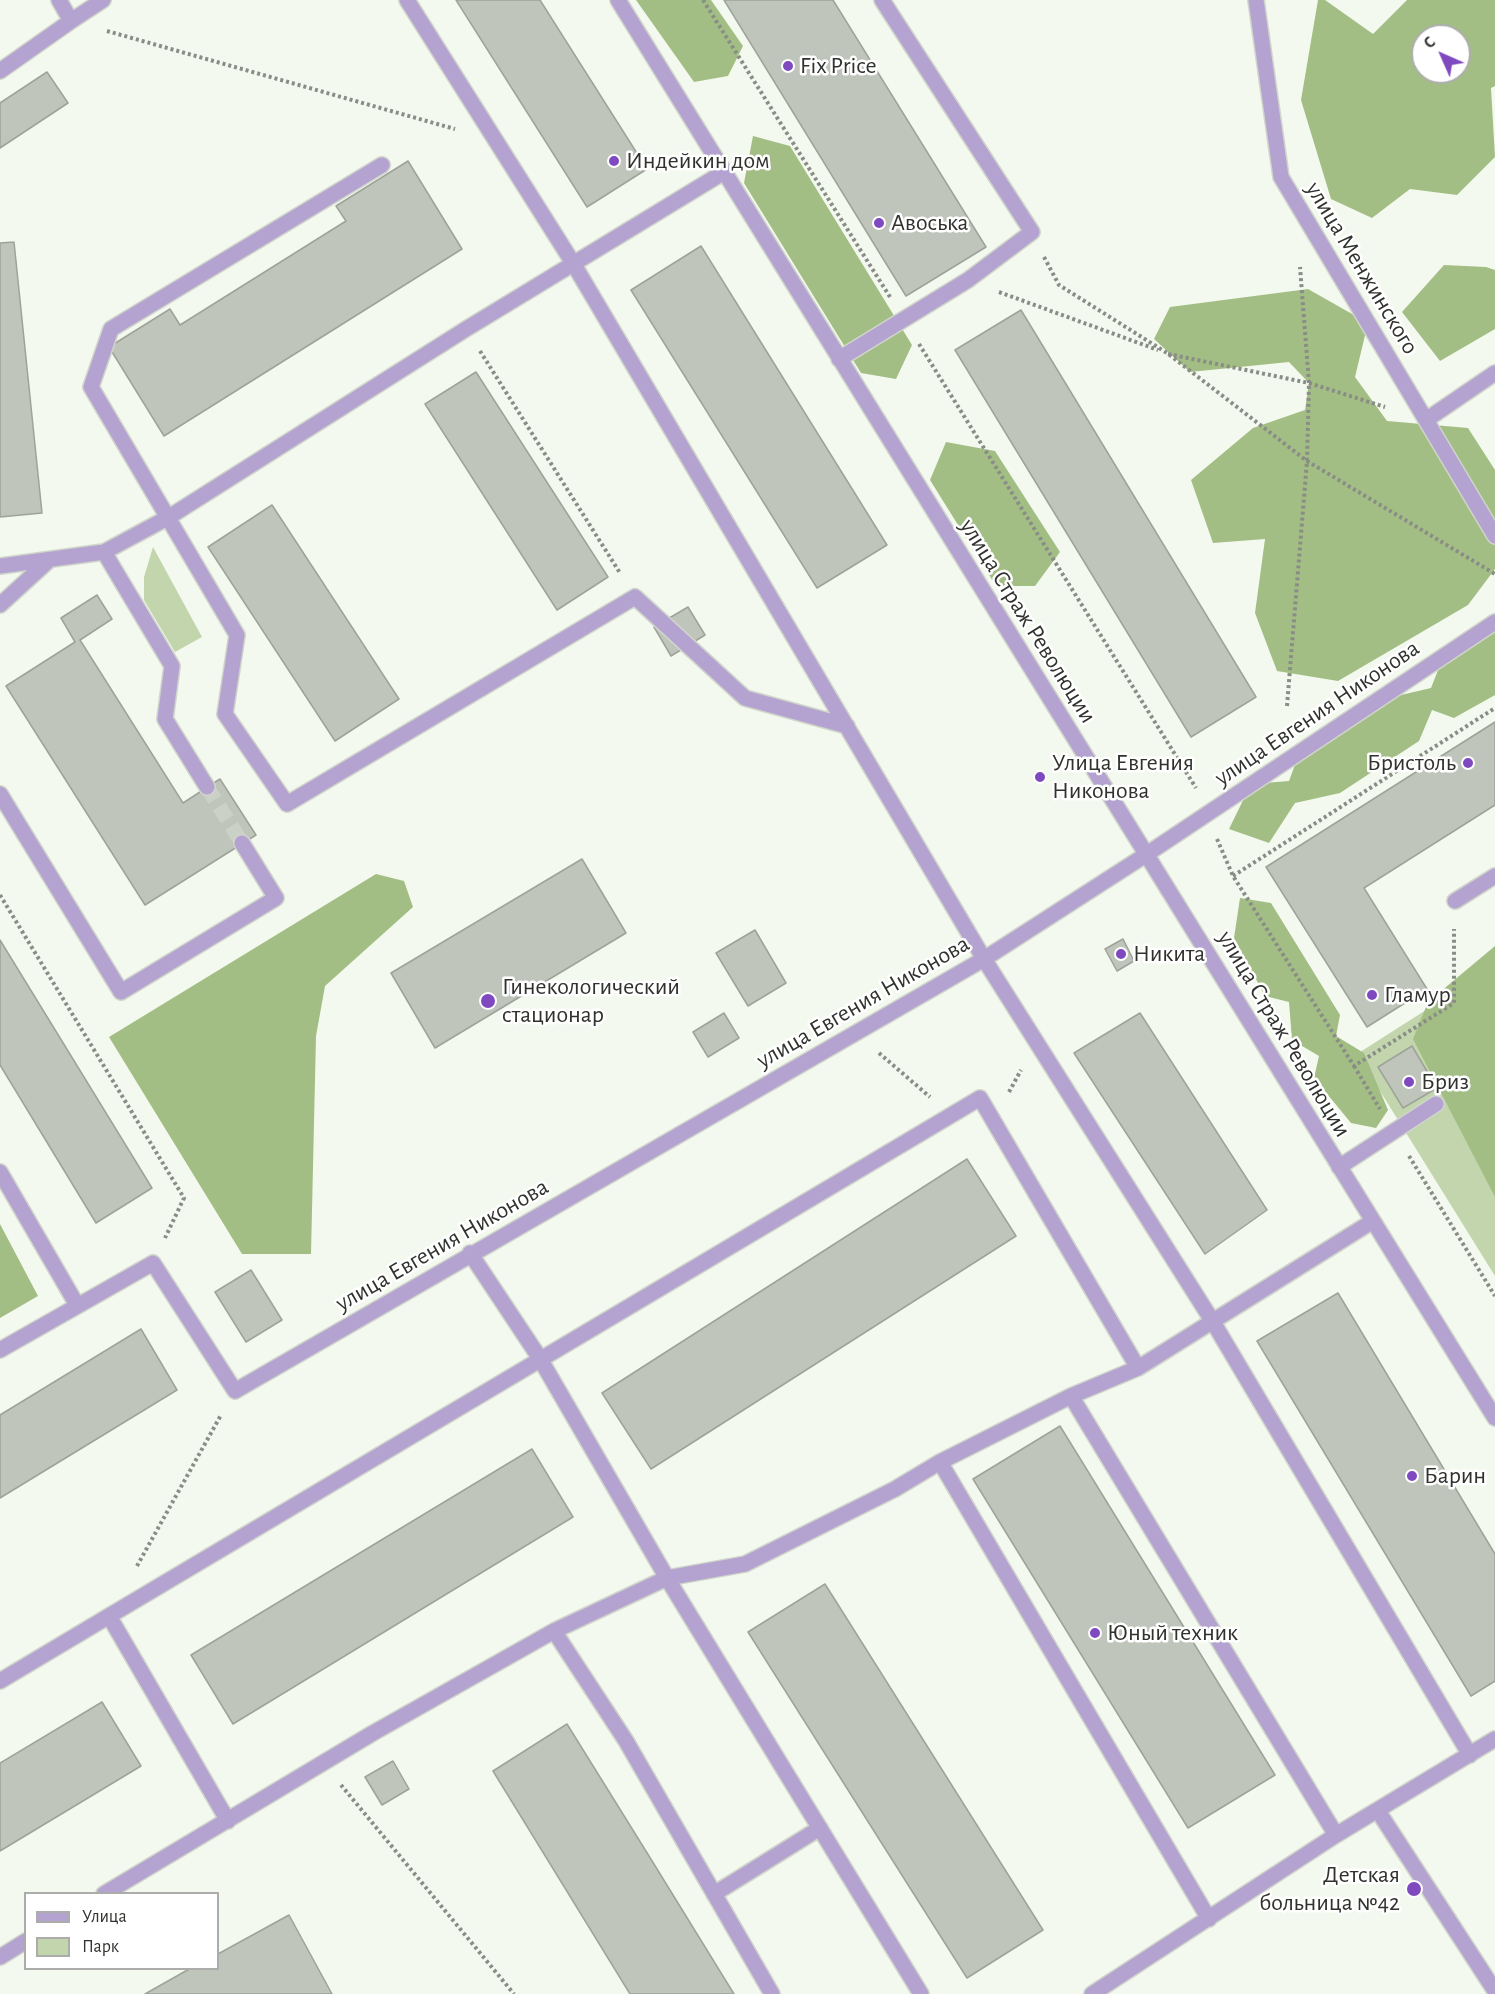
<!DOCTYPE html>
<meta charset="utf-8">
<style>
body{margin:0}
#map{position:relative;width:1495px;height:1994px;overflow:hidden;background:#f3f9ee;font-family:"Alegreya Sans",sans-serif}
canvas{display:block}
.legend{position:absolute;left:24px;top:1892px;width:195px;height:78px;box-sizing:border-box;background:#fff;border:2px solid #acadab;margin:0;padding:8px 10px;list-style:none;font-size:18px;color:#30322e}
.legend li{display:flex;align-items:center;gap:12px;height:30px}
.legend b{width:30px;border:2px solid #acadab}
.north{position:absolute;left:1411px;top:24px;width:60px;height:60px;box-sizing:border-box;background:#fff;border:2px solid #acadab;border-radius:50%;rotate:315deg;font-size:16px;font-weight:700;line-height:24px;text-align:center;color:#30322e}
.north::after{content:'';display:block;margin:auto;width:21px;height:27px;background:#7f49c0;clip-path:polygon(50% 0,100% 100%,50% 72%,0 100%)}
</style>
<div id="map">
<canvas width="1495" height="1994"></canvas>
<ul class="legend">
<li><b style="height:8px;background:#b4a3d0"></b>Улица</li>
<li><b style="height:16px;background:#c2d5ad"></b>Парк</li>
</ul>
<div class="north">С</div>
</div>
<script>
const ctx = document.querySelector('canvas').getContext('2d');
ctx.lineJoin = 'round';
function fillPath(path, color) { ctx.fillStyle = color; ctx.fill(path, 'evenodd'); }
const shape = rows => new Path2D(rows.map(r => 'M' + r).join(''));
function stroke(path, color, width, dash) { ctx.strokeStyle = color; ctx.lineWidth = width; ctx.lineCap = dash ? 'butt' : 'round'; ctx.setLineDash(dash || []); ctx.stroke(path); }
function label(font, color, halo, rows, align = 'center') {
  ctx.font = font + ' "Alegreya Sans",sans-serif'; ctx.lineWidth = 5; ctx.setLineDash([]); ctx.textBaseline = 'middle'; ctx.strokeStyle = halo; ctx.fillStyle = color; for (const [text, x, y, turn = 0] of rows) {
    ctx.save(); ctx.translate(x, y); ctx.rotate((+turn || 0) * Math.PI / 180); ctx.textAlign = isNaN(turn) ? turn : align; if (halo) ctx.strokeText(text, 0, 0); ctx.fillText(text, 0, 0); ctx.restore();
  }
}
fillPath(shape([
 [153,547,202,637,175,652,144,600,144,577],
 [1495,966,1495,1276,1357,1054]
]), '#c2d5ad');
fillPath(shape([
 [636,0,711,0,743,46,728,76,694,82],
 [1318,0,1325,0,1373,34,1407,0,1495,0,1495,86,1491,88,1495,157,1457,195,1410,189,1372,218,1331,199,1301,100],
 [1423,36,1459,36,1459,72,1423,72],
 [753,136,790,146,912,345,896,379,861,373,744,183],
 [1444,265,1486,267,1495,270,1495,329,1440,361,1402,312],
 [1308,289,1368,323,1355,377,1387,421,1468,428,1495,470,1495,569,1468,605,1338,681,1277,671,1255,613,1265,539,1213,543,1191,480,1253,428,1305,410,1309,383,1289,362,1190,372,1154,339,1170,307],
 [946,442,995,451,1060,552,1035,586,996,586,930,480],
 [1495,627,1495,695,1454,718,1432,710,1419,741,1340,793,1295,803,1269,843,1229,829,1251,784,1289,781,1300,751,1388,698,1431,688,1440,665],
 [376,874,404,881,413,907,325,986,316,1036,311,1254,242,1254,109,1037],
 [1240,898,1271,903,1340,1015,1336,1036,1364,1053,1388,1110,1376,1128,1351,1123,1314,1078,1319,1056,1292,1040,1289,1002,1265,996,1234,938],
 [1495,946,1495,1197,1413,1039,1428,1002],
 [0,1224,38,1296,0,1318]
]), '#a3be84');
const building = shape([
 [456,0,540,0,647,169,587,207,456,0],
 [724,0,833,0,986,247,906,296,724,0],
 [47,72,68,103,0,148,0,103,47,72],
 [408,161,462,249,164,436,109,347,170,309,180,325,346,221,336,206,408,161],
 [14,242,42,513,0,517,0,243,14,242],
 [701,246,887,545,817,588,631,290,701,246],
 [1021,310,1256,697,1191,737,955,350,1021,310],
 [476,372,608,577,557,610,425,404,476,372],
 [272,505,399,699,335,741,208,547,272,505],
 [97,595,112,619,80,640,183,803,220,779,256,835,145,905,6,686,75,642,61,618,97,595],
 [688,607,705,635,671,656,654,627,688,607],
 [1495,722,1495,805,1364,888,1427,989,1367,1027,1266,867,1495,722],
 [582,859,626,933,435,1048,391,973,582,859],
 [755,930,786,983,748,1006,716,953,755,930],
 [1123,939,1134,961,1117,971,1105,949,1123,939],
 [0,940,152,1188,96,1223,0,1065,0,940],
 [724,1013,739,1038,708,1057,693,1032,724,1013],
 [1140,1013,1267,1210,1205,1254,1074,1053,1140,1013],
 [1412,1046,1437,1088,1403,1108,1378,1067,1412,1046],
 [967,1159,1016,1236,651,1469,602,1393,967,1159],
 [251,1270,282,1320,246,1342,215,1292,251,1270],
 [1338,1293,1495,1554,1495,1681,1471,1696,1257,1341,1338,1293],
 [141,1329,177,1390,0,1498,0,1415,141,1329],
 [1060,1426,1275,1775,1188,1828,973,1479,1060,1426],
 [532,1449,573,1517,233,1724,191,1655,532,1449],
 [825,1584,1043,1930,967,1978,748,1632,825,1584],
 [102,1702,141,1766,0,1851,0,1763,102,1702],
 [567,1724,649,1856,734,1994,630,1994,493,1771,567,1724],
 [393,1761,409,1789,382,1805,365,1777,393,1761],
 [289,1915,332,1994,145,1994,191,1968,218,1968,218,1954,289,1915]
]);
fillPath(building, '#bfc5ba');
stroke(building, '#9ea399', 1.5);
stroke(shape([
 [207,787,242,843]
]), '#ccd1c8', 15, [15, 8]);
const minor = shape([
 [59,0,71,21,103,0],
 [407,0,573,263,984,959,1213,1322,1470,1755],
 [618,0,1495,1418],
 [1256,0,1281,177,1495,536],
 [0,71,71,21],
 [382,165,111,329,91,387,237,635,225,714,287,804,635,597,745,698,847,726],
 [839,359,968,280,1032,232,882,0],
 [1426,420,1495,373],
 [104,552,172,666,165,719,207,787],
 [0,566,104,552,169,517,466,329,724,172],
 [0,605,47,562],
 [0,794,121,992,276,898,242,843],
 [1455,901,1495,876],
 [1339,1167,1436,1104],
 [0,1172,77,1305],
 [470,1253,539,1357,667,1578,921,1994],
 [0,1350,153,1263,235,1391,984,959,1147,854,1495,622],
 [1071,1396,1336,1835,1092,1994],
 [940,1462,1209,1919],
 [109,1616,980,1098,1138,1368],
 [554,1631,626,1741,772,1994],
 [0,1681,109,1616,228,1821],
 [1378,1811,1495,1991],
 [1336,1835,1495,1739],
 [104,1894,373,1733,554,1631,667,1578,745,1564,895,1489,940,1462,1071,1396,1138,1368,1373,1221],
 [714,1894,820,1828],
 [0,1957,26,1941]
]);
stroke(minor, '#d0d5cb', 18);
stroke(shape([
 [703,0,890,297],
 [107,31,455,129],
 [1044,257,1059,285,1167,353,1307,461,1495,574],
 [999,292,1158,350],
 [919,344,1196,788],
 [480,351,620,573],
 [1168,354,1309,383,1385,407],
 [1287,706,1307,461,1309,383,1300,267],
 [1217,839,1233,876,1354,1066,1454,1003,1454,929],
 [1233,876,1495,708],
 [0,895,184,1198,165,1238],
 [879,1053,930,1097],
 [1354,1066,1380,1109],
 [1009,1092,1021,1070],
 [1409,1156,1495,1296],
 [137,1566,221,1415],
 [341,1785,514,1994]
]), '#898d86', 4, [3, 3]);
stroke(minor, '#b4a3d0', 15);
for (const [x, y, r, color] of [
 [788,66,6,"#7f49c0"],
 [614,161,6,"#7f49c0"],
 [879,223,6,"#7f49c0"],
 [1468,763,6,"#7f49c0"],
 [1040,777,6,"#7f49c0"],
 [1121,954,6,"#7f49c0"],
 [1372,995,6,"#7f49c0"],
 [488,1001,8,"#7f49c0"],
 [1409,1082,6,"#7f49c0"],
 [1412,1476,6,"#7f49c0"],
 [1095,1633,6,"#7f49c0"],
 [1414,1889,8,"#7f49c0"]
]) { const dot = new Path2D(); dot.arc(x, y, r, 0, 2 * Math.PI); ctx.fillStyle = color; ctx.fill(dot); stroke(dot, '#fff', 2); }
label('24px', '#30322e', '#fff', [
 ["Fix Price",800,66],
 ["Индейкин дом",626,161],
 ["Авоська",891,223],
 ["Улица Евгения",1052,763],
 ["Никонова",1052,791],
 ["Бристоль",1456,763,"right"],
 ["Никита",1133,954],
 ["Гинекологический",502,987],
 ["стационар",502,1015],
 ["Гламур",1384,995],
 ["Бриз",1421,1082],
 ["Барин",1424,1476],
 ["Юный техник",1107,1633],
 ["Детская",1400,1875,"right"],
 ["больница №42",1400,1903,"right"]
], 'left');
label('24px', '#30322e', '#fff', [
 ["улица Менжинского",1362,268,59],
 ["улица Страж Революции",1028,621,58],
 ["улица Евгения Никонова",1317,713,-34],
 ["улица Евгения Никонова",863,1002,-30],
 ["улица Страж Революции",1284,1034,59],
 ["улица Евгения Никонова",442,1245,-30]
]);
</script>
